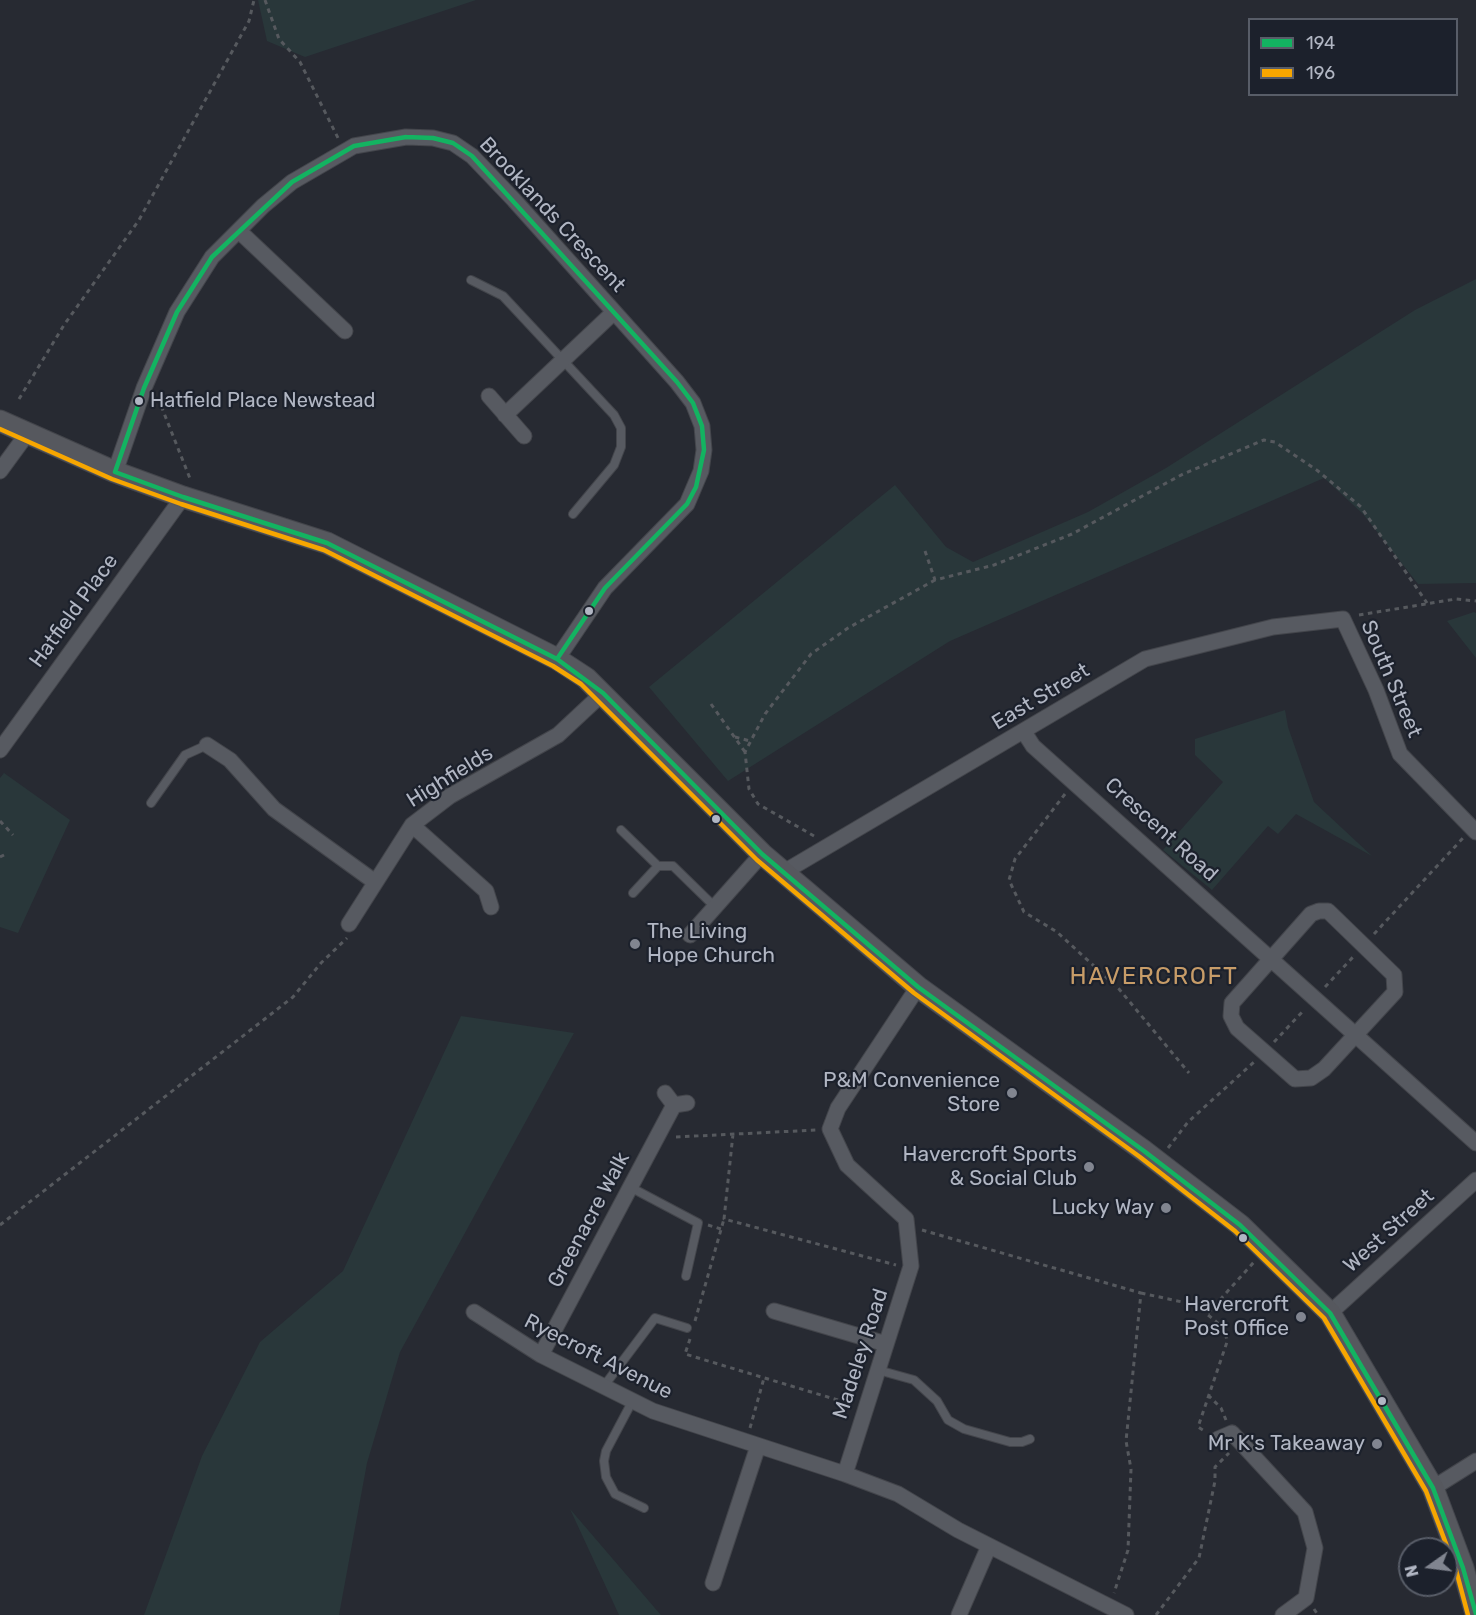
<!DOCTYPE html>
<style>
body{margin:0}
#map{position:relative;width:1476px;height:1615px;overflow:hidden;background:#272a32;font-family:Rubik,sans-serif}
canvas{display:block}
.legend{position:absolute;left:1248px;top:18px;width:210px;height:78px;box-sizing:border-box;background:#1c212c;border:2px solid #585d68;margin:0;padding:8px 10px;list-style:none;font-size:18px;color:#b1b6c3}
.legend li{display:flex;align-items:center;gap:12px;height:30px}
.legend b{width:30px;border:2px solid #585d68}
.north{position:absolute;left:1398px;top:1537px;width:60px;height:60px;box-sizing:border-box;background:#1c212c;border:2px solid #585d68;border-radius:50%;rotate:256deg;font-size:16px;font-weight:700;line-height:24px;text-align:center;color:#b1b6c3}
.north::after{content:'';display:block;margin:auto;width:21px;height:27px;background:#818590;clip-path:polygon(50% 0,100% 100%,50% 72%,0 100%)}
</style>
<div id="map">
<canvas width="1476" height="1615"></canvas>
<ul class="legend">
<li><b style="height:8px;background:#13b361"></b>194</li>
<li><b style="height:8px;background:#f7a600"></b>196</li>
</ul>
<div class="north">N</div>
</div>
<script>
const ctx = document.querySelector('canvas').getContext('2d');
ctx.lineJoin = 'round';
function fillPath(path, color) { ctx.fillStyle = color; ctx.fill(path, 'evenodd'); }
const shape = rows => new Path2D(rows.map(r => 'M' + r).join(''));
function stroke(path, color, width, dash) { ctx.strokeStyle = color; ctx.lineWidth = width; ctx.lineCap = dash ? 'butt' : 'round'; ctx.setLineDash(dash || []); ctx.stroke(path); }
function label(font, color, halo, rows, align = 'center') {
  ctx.font = font + ' Rubik,sans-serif'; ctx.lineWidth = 4.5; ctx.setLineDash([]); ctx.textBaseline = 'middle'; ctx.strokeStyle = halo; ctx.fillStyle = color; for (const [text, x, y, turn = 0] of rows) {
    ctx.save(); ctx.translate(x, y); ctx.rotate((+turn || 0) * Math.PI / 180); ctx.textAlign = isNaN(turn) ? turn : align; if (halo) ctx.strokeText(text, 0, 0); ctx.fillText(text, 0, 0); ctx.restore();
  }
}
fillPath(shape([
 [258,0,476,0,305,57,267,41],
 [1476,279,1476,583,1418,584,1363,514,1324,478,950,641,728,781,649,687,895,485,946,547,973,562,1088,512,1166,468,1415,310],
 [1474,612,1476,613,1476,658,1447,621],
 [1285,710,1288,727,1314,802,1372,856,1296,814,1278,834,1268,826,1212,890,1163,850,1223,782,1195,755,1195,739],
 [4,773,70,820,18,933,0,927,0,778],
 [461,1016,574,1033,400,1352,367,1463,339,1615,144,1615,202,1456,260,1342,343,1271],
 [570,1509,660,1614,661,1615,619,1615]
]), '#29373a');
const lane = shape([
 [471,280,503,296,614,415,621,428,621,447,614,465,573,514],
 [151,803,185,755,207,745],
 [621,830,658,866,633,893],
 [658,866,673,866,715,907],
 [630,1187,698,1223,686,1276],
 [878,1370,914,1380,937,1401,948,1420,964,1429,1010,1442,1022,1442,1030,1439],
 [604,1386,655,1318,687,1328],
 [633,1400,606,1451,604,1461,606,1477,615,1494,644,1508]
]);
const street = shape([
 [239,231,345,331],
 [489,396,524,436],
 [505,415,614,312],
 [0,471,27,434],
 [115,472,144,388,177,312,212,257,263,206,292,182,354,146,406,137,433,138,453,143,472,156,514,200,677,382,693,403,702,426,704,450,701,471,687,504,605,588,557,659],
 [1024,732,1033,746,1476,1143],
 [207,745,230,760,274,809,375,882],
 [0,750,183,497],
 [412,825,486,891,491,907],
 [784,872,1145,659,1273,627,1343,619,1376,690,1400,754,1476,832],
 [1319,911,1328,911,1394,975,1395,992,1324,1069,1311,1078,1295,1079,1237,1028,1231,1016,1232,1003,1311,914,1319,911],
 [349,924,412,825,450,796,558,735,603,693],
 [690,935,762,854],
 [918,987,838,1108,830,1129,847,1165,906,1219,911,1266,845,1474,898,1494,958,1530,1126,1615],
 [665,1093,674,1105,687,1103],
 [774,1311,886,1344],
 [474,1312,541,1355,653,1411,845,1474],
 [1330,1313,1476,1180],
 [541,1355,674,1105],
 [1218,1439,1232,1433,1305,1512,1315,1548,1306,1598,1283,1615],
 [1433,1488,1476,1461],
 [713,1583,758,1446],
 [959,1615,989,1546]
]);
const secondary = shape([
 [0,421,115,472,183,497,327,543,557,659,586,678,762,854,918,987,1144,1151,1240,1225,1330,1313,1433,1488,1463,1568,1476,1614]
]);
stroke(lane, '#43454b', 10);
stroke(street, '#43454b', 17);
stroke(secondary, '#43454b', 23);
stroke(shape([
 [265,0,279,39,300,62,338,138],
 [158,398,191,481],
 [19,399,64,325,139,220,249,21,254,0],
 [925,551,935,580,994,565,1072,534,1183,474,1264,440,1275,442,1318,471,1361,507,1427,603],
 [1359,615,1456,599,1476,601],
 [711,704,745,752],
 [735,737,750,741],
 [1065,794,1015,859,1009,880,1024,912,1057,932,1119,989,1189,1073],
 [0,821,13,835],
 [814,836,758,804,749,789,745,752,765,714,811,654,848,628,935,580],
 [0,857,8,853],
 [1374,934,1463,838],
 [1325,987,1353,957],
 [1274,1042,1304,1010],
 [733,1134,724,1219,896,1265],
 [676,1137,816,1130],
 [1168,1148,1188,1122,1254,1062],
 [0,1225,293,997,321,963,347,938],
 [708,1225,721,1229],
 [922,1230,1141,1293,1126,1441,1131,1469,1128,1550,1114,1593],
 [1141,1293,1196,1305,1225,1329,1227,1342,1198,1427,1206,1432],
 [1208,1313,1254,1262],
 [695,1321,724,1219],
 [690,1339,685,1354,851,1404],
 [1208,1395,1221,1408,1226,1420],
 [750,1428,764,1378],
 [1314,1609,1318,1615],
 [1156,1615,1199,1558,1215,1481,1215,1467,1229,1453]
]), '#56595e', 3, [4.5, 4.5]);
stroke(lane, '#575a61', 8);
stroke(street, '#575a61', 15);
stroke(secondary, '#56585e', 21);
stroke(shape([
 [406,137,433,138,453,143,472,156,677,382,693,403,702,426,704,450,696,487,687,504,605,588,557,659,327,543,183,497,115,472,144,388,177,312,212,257,292,182,354,146,406,137],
 [557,659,603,693,762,854,918,987,1144,1151,1240,1225,1330,1313,1433,1488,1463,1568,1476,1614]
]), '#13b361', 4.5);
stroke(shape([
 [0,429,112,479,181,504,324,550,553,666,581,684,757,860,914,993,1140,1157,1235,1231,1324,1318,1426,1491,1456,1570,1468,1615]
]), '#f7a600', 4.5);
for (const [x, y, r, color] of [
 [139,401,5,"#b1b6c3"],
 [589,611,5,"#b1b6c3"],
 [716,819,5,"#b1b6c3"],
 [635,944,6,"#818590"],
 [1012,1093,6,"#818590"],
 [1089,1167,6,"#818590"],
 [1166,1208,6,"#818590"],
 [1243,1238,5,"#b1b6c3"],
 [1301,1317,6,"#818590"],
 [1382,1401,5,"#b1b6c3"],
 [1377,1444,6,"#818590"]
]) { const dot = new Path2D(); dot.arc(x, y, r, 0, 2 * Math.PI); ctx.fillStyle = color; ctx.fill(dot); stroke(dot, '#1c212c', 2); }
label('20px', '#b1b6c3', '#1c212c', [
 ["Hatfield Place Newstead",150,401]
], 'left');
label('21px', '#b1b6c3', '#1c212c', [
 ["Brooklands Crescent",552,215,47],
 ["Hatfield Place",74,611,-54],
 ["South Street",1391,679,67],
 ["East Street",1041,697,-31],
 ["Highfields",450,777,-32],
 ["Crescent Road",1161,830,42],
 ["Greenacre Walk",589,1220,-62],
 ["West Street",1389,1231,-42],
 ["Madeley Road",861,1354,-72],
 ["Ryecroft Avenue",598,1357,27]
]);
label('21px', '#b1b6c3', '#1c212c', [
 ["The Living",647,932,"left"],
 ["Hope Church",647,956,"left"],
 ["P&M Convenience",1000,1081],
 ["Store",1000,1105],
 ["Havercroft Sports",1077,1155],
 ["& Social Club",1077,1179],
 ["Lucky Way",1154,1208],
 ["Havercroft",1289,1305],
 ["Post Office",1289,1329],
 ["Mr K's Takeaway",1365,1444]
], 'right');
ctx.letterSpacing = '1.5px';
label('24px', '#c79c68', '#1c212c', [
 ["HAVERCROFT",1154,977]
]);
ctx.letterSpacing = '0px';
</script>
